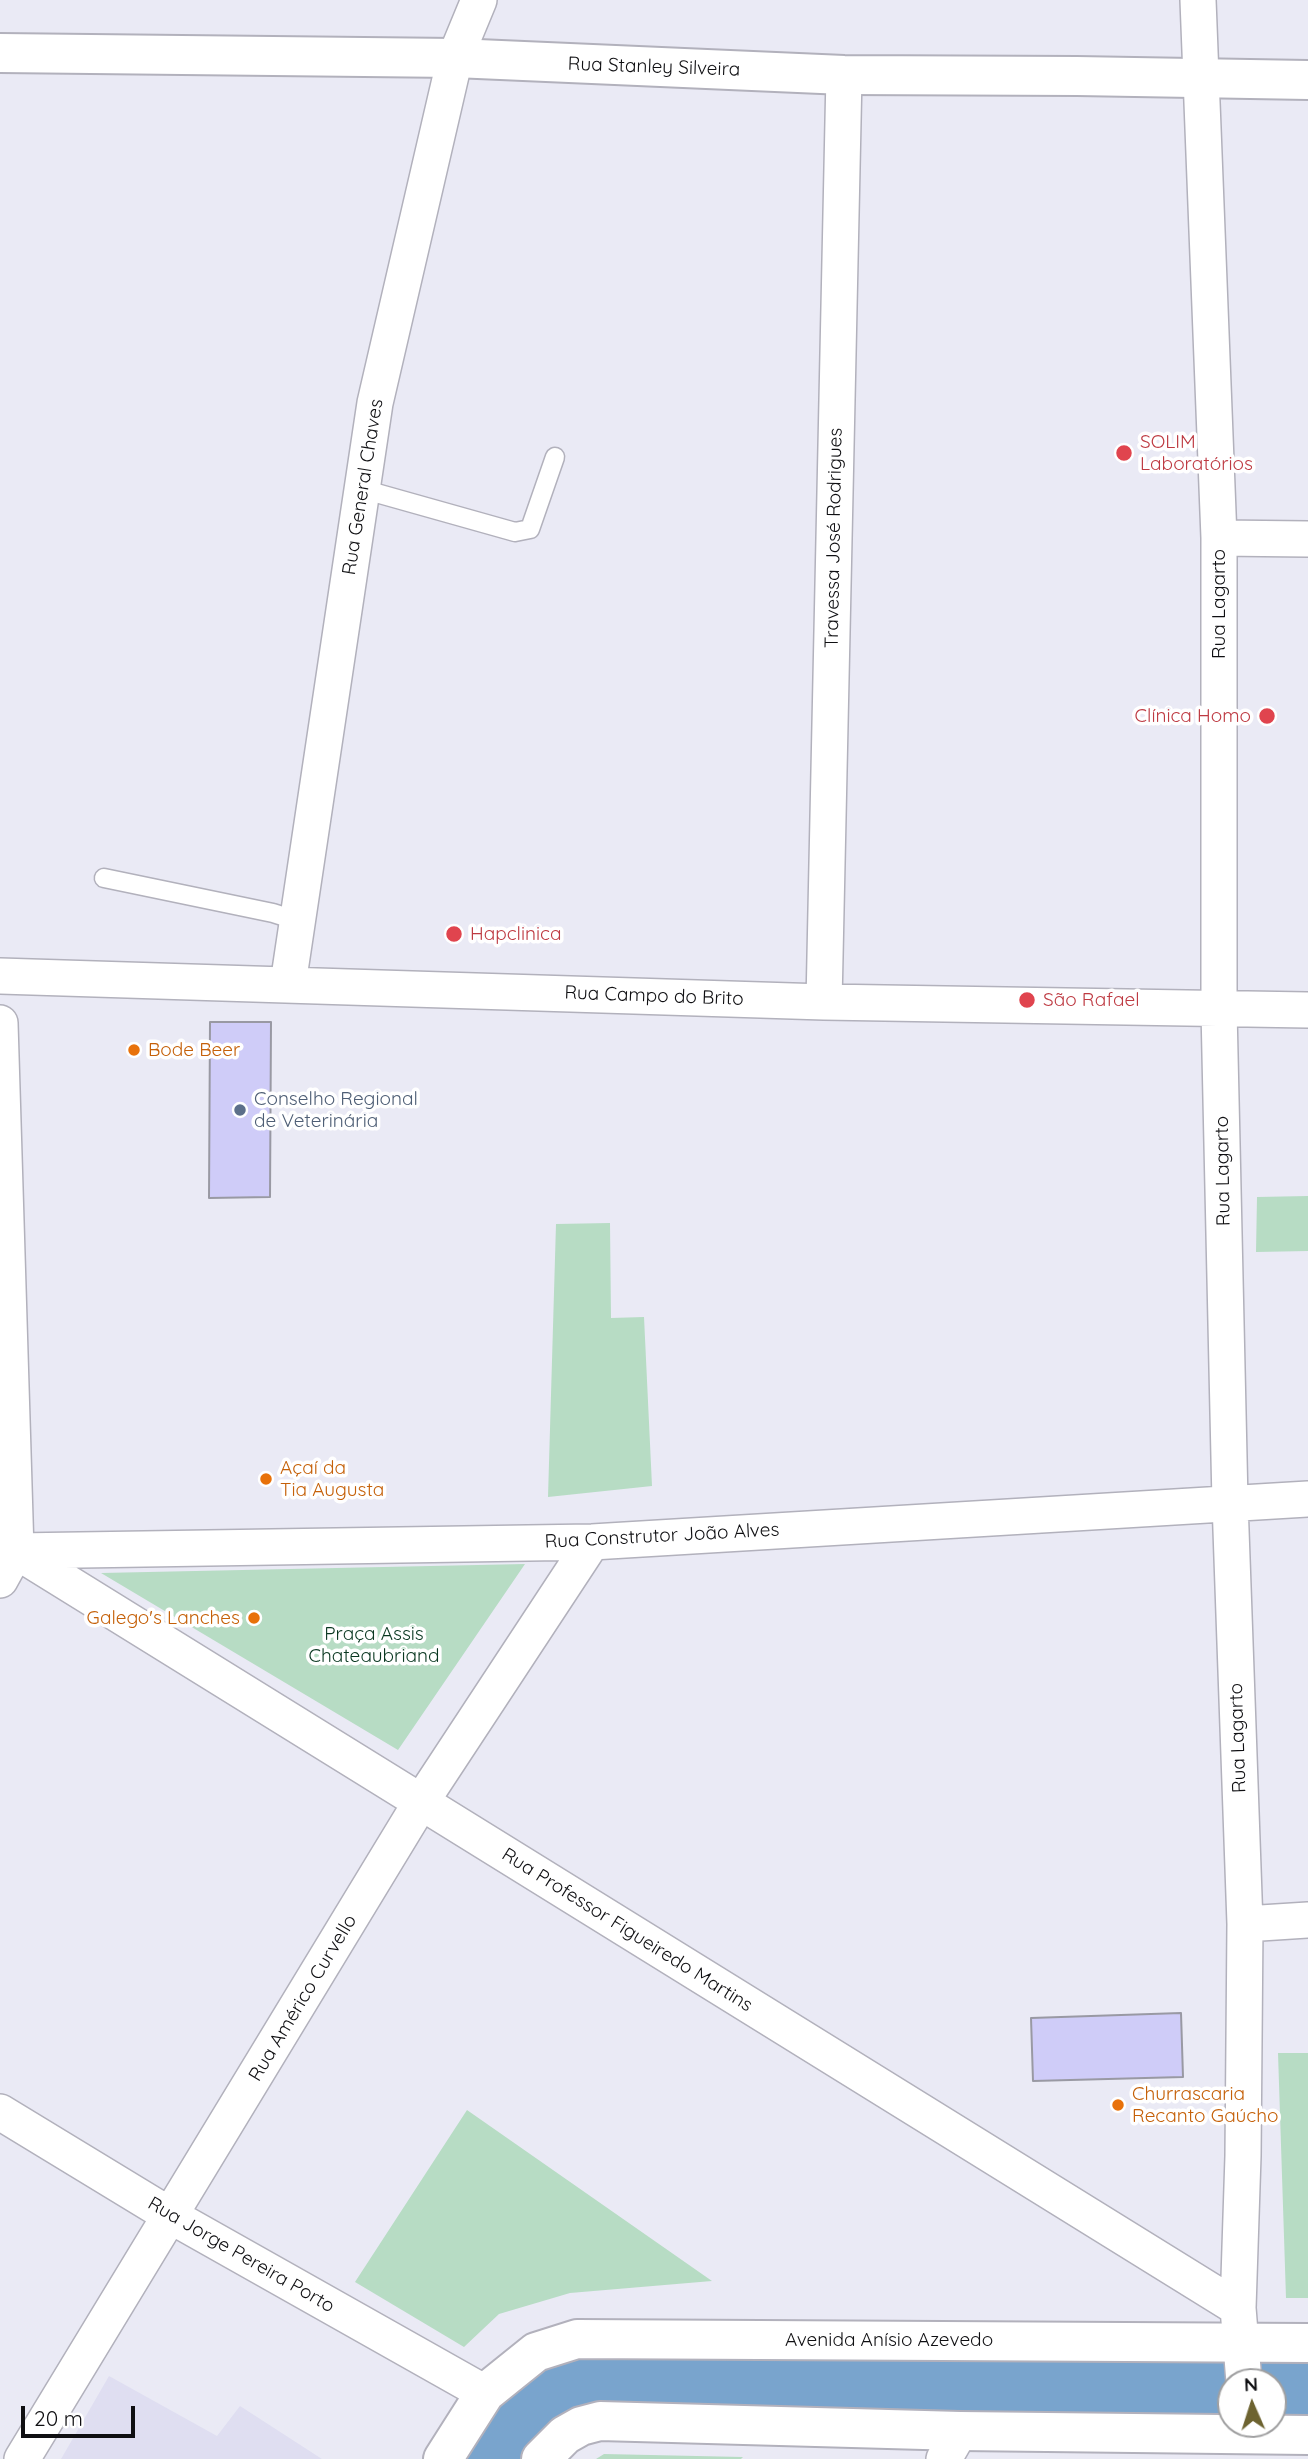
<!DOCTYPE html>
<meta charset="utf-8">
<style>
body{margin:0}
#map{position:relative;width:1308px;height:2459px;overflow:hidden;background:#eaeaf5;font-family:Quicksand,sans-serif}
canvas{display:block}
.north{position:absolute;left:1217px;top:2368px;width:70px;height:70px;box-sizing:border-box;background:#fff;border:2px solid #9f9fa0;border-radius:50%;rotate:357deg;font-size:19px;font-weight:700;line-height:28px;text-align:center;color:#0f0f12}
.north::after{content:'';display:block;margin:auto;width:24px;height:32px;background:#6d6330;clip-path:polygon(50% 0,100% 100%,50% 72%,0 100%)}
.scale{position:absolute;left:21px;top:2406px;width:114px;height:32px;box-sizing:border-box;border:4px solid #0f0f12;border-top:0;padding-left:9px;font-size:21px;line-height:24px;white-space:nowrap;color:#0f0f12;-webkit-text-stroke:5px #fff;paint-order:stroke}
</style>
<div id="map">
<canvas width="1308" height="2459"></canvas>
<div class="north">N</div>
<div class="scale">20 m</div>
</div>
<script>
const ctx = document.querySelector('canvas').getContext('2d');
ctx.lineJoin = 'round';
function fillPath(path, color) { ctx.fillStyle = color; ctx.fill(path, 'evenodd'); }
const shape = rows => new Path2D(rows.map(r => 'M' + r).join(''));
function stroke(path, color, width, dash) { ctx.strokeStyle = color; ctx.lineWidth = width; ctx.lineCap = dash ? 'butt' : 'round'; ctx.setLineDash(dash || []); ctx.stroke(path); }
function label(font, color, halo, rows, align = 'center') {
  ctx.font = font + ' Quicksand,sans-serif'; ctx.lineWidth = 7; ctx.setLineDash([]); ctx.textBaseline = 'middle'; ctx.strokeStyle = halo; ctx.fillStyle = color; for (const [text, x, y, turn = 0] of rows) {
    ctx.save(); ctx.translate(x, y); ctx.rotate((+turn || 0) * Math.PI / 180); ctx.textAlign = isNaN(turn) ? turn : align; if (halo) ctx.strokeText(text, 0, 0); ctx.fillText(text, 0, 0); ctx.restore();
  }
}
fillPath(shape([
 [109,2376,217,2436,240,2406,322,2459,61,2459]
]), '#dfdef1');
fillPath(shape([
 [1308,1196,1308,1251,1256,1252,1257,1197],
 [610,1223,611,1318,644,1317,652,1486,548,1497,556,1224],
 [525,1564,398,1750,101,1573],
 [1278,2053,1308,2053,1308,2298,1286,2298],
 [467,2110,712,2281,570,2293,499,2314,464,2347,355,2282],
 [604,2454,743,2457,741,2459,596,2459]
]), '#b7dcc4');
stroke(shape([
 [1273,2393,1308,2393],
 [498,2459,534,2403,565,2387,576,2384,1231,2392]
]), '#79a4cd', 68);
const building = shape([
 [210,1022,271,1022,270,1197,209,1198,210,1022],
 [1181,2013,1183,2077,1033,2081,1031,2018,1181,2013]
]);
fillPath(building, '#cfccf8');
stroke(building, '#9999a3', 2);
const service = shape([
 [362,489,515,532,530,529,555,457],
 [104,878,273,913,298,921]
]);
const minor = shape([
 [1198,0,1219,538,1219,1010,1230,1502,1245,1924,1243,2156,1238,2308,1244,2382],
 [1219,538,1308,539],
 [0,976,824,1002,1308,1010],
 [288,984,375,403,455,58,479,0],
 [824,1002,844,75],
 [0,1023,16,1551],
 [16,1551,1238,2308],
 [16,1551,592,1542,1308,1499],
 [0,1580,16,1551],
 [1245,1924,1308,1920],
 [0,2112,171,2216,485,2393],
 [22,2459,421,1802,592,1542],
 [944,2459,960,2431]
]);
const tertiary = shape([
 [0,53,455,58,844,75,1077,76,1308,80],
 [443,2459,485,2393,536,2352,577,2339,1308,2343],
 [541,2459,565,2435,581,2426,600,2421,960,2431,1308,2435]
]);
stroke(service, '#b2b1bc', 21);
stroke(minor, '#b2b1bc', 38);
stroke(tertiary, '#b2b1bc', 42);
stroke(service, '#fff', 18);
stroke(minor, '#fff', 35);
stroke(tertiary, '#fff', 38);
for (const [x, y, r, color] of [
 [1124,453,9,"#e0444e"],
 [1267,716,9,"#e0444e"],
 [454,934,9,"#e0444e"],
 [1027,1000,9,"#e0444e"],
 [134,1050,7,"#e8710a"],
 [240,1110,7,"#5c6f8a"],
 [266,1479,7,"#e8710a"],
 [254,1618,7,"#e8710a"],
 [1118,2105,7,"#e8710a"]
]) { const dot = new Path2D(); dot.arc(x, y, r, 0, 2 * Math.PI); ctx.fillStyle = color; ctx.fill(dot); stroke(dot, '#fff', 2.5); }
label('19px', '#0f0f12', '#fff', [
 ["Rua Stanley Silveira",654,67,2],
 ["Rua General Chaves",363,487,-81],
 ["Travessa José Rodrigues",834,538,-89],
 ["Rua Lagarto",1219,604,-90],
 ["Rua Campo do Brito",654,996,2],
 ["Rua Lagarto",1223,1171,-91],
 ["Rua Construtor João Alves",662,1536,-3],
 ["Rua Lagarto",1238,1738,-92],
 ["Rua Professor Figueiredo Martins",627,1930,32],
 ["Rua Américo Curvello",303,1998,-59],
 ["Rua Jorge Pereira Porto",241,2255,30],
 ["Avenida Anísio Azevedo",889,2340]
]);
label('19px', '#be3a42', '#fff', [
 ["SOLIM",1140,442],
 ["Laboratórios",1140,464],
 ["Clínica Homo",1251,716,"right"],
 ["Hapclinica",470,934],
 ["São Rafael",1043,1000]
], 'left');
label('19px', '#c56008', '#fff', [
 ["Bode Beer",148,1050],
 ["Açaí da",280,1468],
 ["Tia Augusta",280,1490],
 ["Galego's Lanches",240,1618,"right"],
 ["Churrascaria",1132,2094],
 ["Recanto Gaúcho",1132,2116]
], 'left');
label('19px', '#4e5e75', '#fff', [
 ["Conselho Regional",254,1099],
 ["de Veterinária",254,1121]
], 'left');
label('19px', '#093720', '#fff', [
 ["Praça Assis",374,1634],
 ["Chateaubriand",374,1656]
]);
</script>
